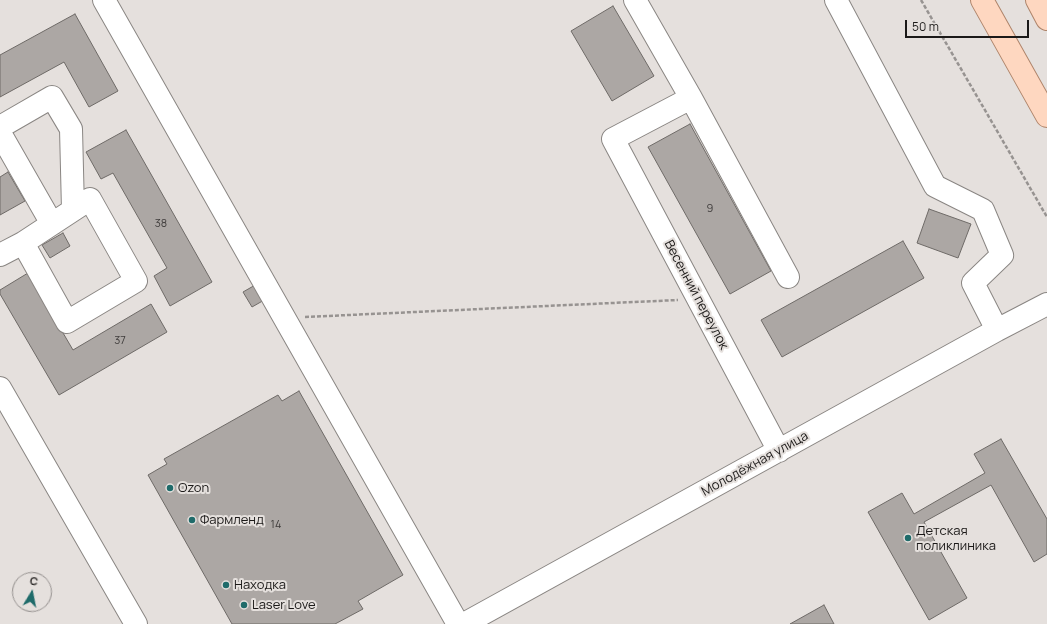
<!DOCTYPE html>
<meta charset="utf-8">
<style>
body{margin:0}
#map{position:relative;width:1047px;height:624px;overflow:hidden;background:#e5e0dd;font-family:Manrope,sans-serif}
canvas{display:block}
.north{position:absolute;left:12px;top:572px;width:40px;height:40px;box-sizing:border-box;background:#e5e0dd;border:1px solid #94908e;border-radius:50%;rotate:10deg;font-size:11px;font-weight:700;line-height:16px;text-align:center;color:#1b1918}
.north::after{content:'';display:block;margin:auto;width:14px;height:18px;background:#1f6b6a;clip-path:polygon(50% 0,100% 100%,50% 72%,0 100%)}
.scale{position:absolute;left:905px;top:20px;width:124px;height:18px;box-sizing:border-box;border:2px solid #1b1918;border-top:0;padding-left:5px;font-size:12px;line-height:14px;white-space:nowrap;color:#1b1918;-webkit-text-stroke:3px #e5e0dd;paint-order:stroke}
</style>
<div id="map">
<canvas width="1047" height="624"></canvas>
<div class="north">С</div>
<div class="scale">50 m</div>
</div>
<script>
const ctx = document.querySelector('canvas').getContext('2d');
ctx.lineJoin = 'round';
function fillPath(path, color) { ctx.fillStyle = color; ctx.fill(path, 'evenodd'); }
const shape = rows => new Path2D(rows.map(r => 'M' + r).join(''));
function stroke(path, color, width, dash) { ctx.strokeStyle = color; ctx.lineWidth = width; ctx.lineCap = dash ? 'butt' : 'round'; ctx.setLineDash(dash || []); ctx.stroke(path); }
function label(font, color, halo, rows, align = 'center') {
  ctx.font = font + ' Manrope,sans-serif'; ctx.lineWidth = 4; ctx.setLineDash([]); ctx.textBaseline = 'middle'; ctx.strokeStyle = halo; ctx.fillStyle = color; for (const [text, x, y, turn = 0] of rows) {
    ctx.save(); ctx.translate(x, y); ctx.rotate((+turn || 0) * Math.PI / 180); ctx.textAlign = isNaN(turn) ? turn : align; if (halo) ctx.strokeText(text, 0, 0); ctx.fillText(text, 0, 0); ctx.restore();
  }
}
const building = shape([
 [613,6,654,76,612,101,571,31,613,6],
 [75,14,118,91,89,107,64,62,0,97,0,55,75,14],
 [690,124,771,271,730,294,648,147,690,124],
 [126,130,212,282,170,306,154,276,167,268,113,173,101,179,86,152,126,130],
 [8,172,25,201,0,215,0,177,8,172],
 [929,209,971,224,958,258,917,243,929,209],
 [63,233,70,246,50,258,42,245,63,233],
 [903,241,924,278,782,357,761,320,903,241],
 [28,273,73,350,151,304,167,332,59,395,0,294,0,290,28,273],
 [257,284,266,299,252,307,243,292,257,284],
 [299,391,403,575,358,601,363,609,335,624,232,624,148,475,167,464,164,459,278,395,282,401,299,391],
 [1001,439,1047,519,1047,554,1034,562,991,485,924,522,967,598,929,620,868,512,902,493,914,514,985,473,974,454,1001,439],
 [824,605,834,624,790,624,824,605]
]);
fillPath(building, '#aca7a4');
stroke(building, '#6e6a67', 1);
const minor = shape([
 [104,0,458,624],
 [635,0,691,98,788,277],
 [836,0,935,186,983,210,1002,255,973,283,997,330],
 [691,98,613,139,779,451],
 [0,127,52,97,71,129,73,210],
 [0,133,52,224],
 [0,255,23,243,90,199,136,281,67,322,23,243],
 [0,388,136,624],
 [464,624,997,330,1047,304]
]);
const major = shape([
 [982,0,1047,116],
 [1037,0,1047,19]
]);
stroke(minor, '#8a8683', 24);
stroke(major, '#ae846a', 24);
stroke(shape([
 [921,0,1047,217],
 [305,317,678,300]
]), '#979391', 2.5, [4, 2]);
stroke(minor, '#fff', 22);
stroke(major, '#fed7c0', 22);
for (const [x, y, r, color] of [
 [170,488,4,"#1f6b6a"],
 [192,520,4,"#1f6b6a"],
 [908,538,4,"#1f6b6a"],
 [226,585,4,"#1f6b6a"],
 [244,605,4,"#1f6b6a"]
]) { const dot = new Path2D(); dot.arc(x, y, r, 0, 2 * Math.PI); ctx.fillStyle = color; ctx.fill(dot); stroke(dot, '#e5e0dd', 1.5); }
label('11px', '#3f3c3b', null, [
 ["9",710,209],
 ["38",161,224],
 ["37",120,341],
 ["14",276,525]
]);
label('13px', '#1b1918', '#e5e0dd', [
 ["Весенний переулок",696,295,62],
 ["Молодёжная улица",755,464,-29]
]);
label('13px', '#1b1918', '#e5e0dd', [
 ["Ozon",178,488],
 ["Фармленд",200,520],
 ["Детская",916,531],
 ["поликлиника",916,546],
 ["Находка",234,585],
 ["Laser Love",252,605]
], 'left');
</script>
